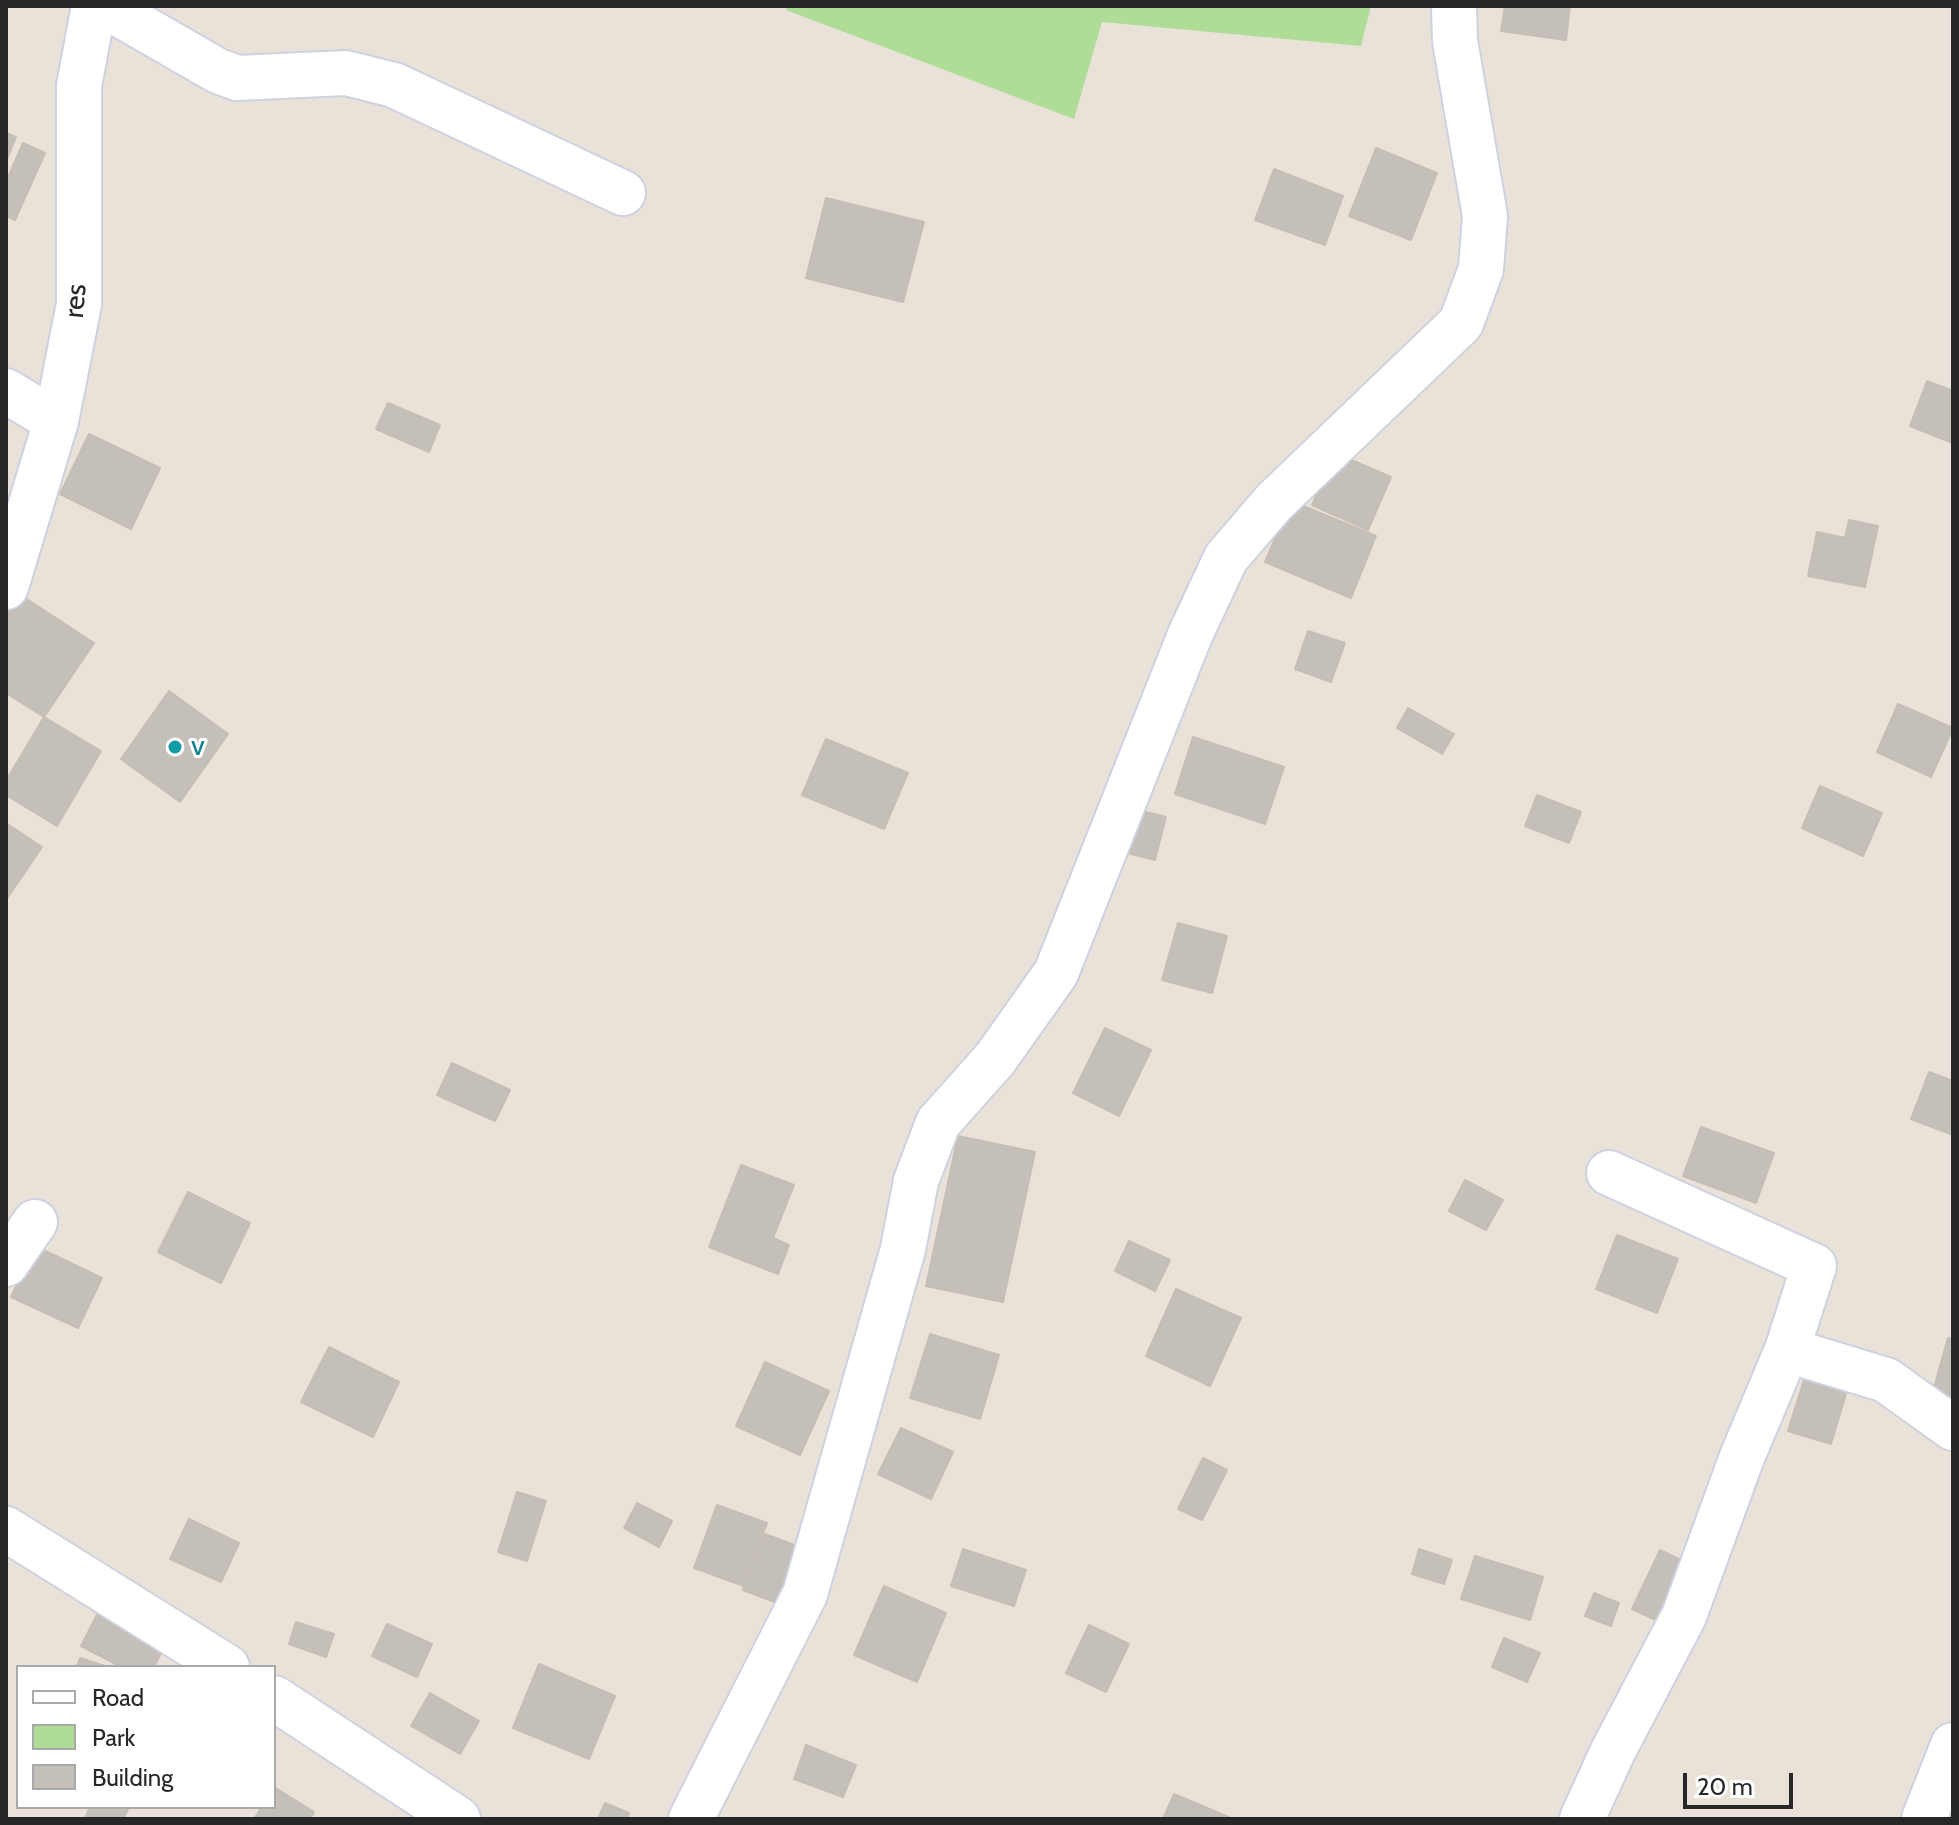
<!DOCTYPE html>
<style>
body{margin:0}
#map{position:relative;width:1959px;height:1825px;overflow:hidden;background:#e9e2d9;font-family:Cabin,sans-serif}
canvas{display:block}
.frame{position:absolute;inset:0;border:8px solid #272727;pointer-events:none}
.legend{position:absolute;left:16px;top:1665px;width:260px;height:144px;box-sizing:border-box;background:#fff;border:2px solid #a9a9a9;margin:0;padding:10px 14px;list-style:none;font-size:24px;color:#272727}
.legend li{display:flex;align-items:center;gap:16px;height:40px}
.legend b{width:40px;border:2px solid #a9a9a9}
.scale{position:absolute;left:1683px;top:1773px;width:110px;height:36px;box-sizing:border-box;border:4px solid #272727;border-top:0;padding-left:10px;font-size:24px;line-height:28px;white-space:nowrap;color:#272727;-webkit-text-stroke:6px #fff;paint-order:stroke}
</style>
<div id="map">
<canvas width="1959" height="1825"></canvas>
<div class="frame"></div>
<ul class="legend">
<li><b style="height:10px;background:#fff"></b>Road</li>
<li><b style="height:22px;background:#afdd98"></b>Park</li>
<li><b style="height:22px;background:#c4bfb9"></b>Building</li>
</ul>
<div class="scale">20 m</div>
</div>
<script>
const ctx = document.querySelector('canvas').getContext('2d');
ctx.lineJoin = 'round';
function fillPath(path, color) { ctx.fillStyle = color; ctx.fill(path, 'evenodd'); }
const shape = rows => new Path2D(rows.map(r => 'M' + r).join(''));
function stroke(path, color, width, dash) { ctx.strokeStyle = color; ctx.lineWidth = width; ctx.lineCap = dash ? 'butt' : 'round'; ctx.setLineDash(dash || []); ctx.stroke(path); }
function label(font, color, halo, rows, align = 'center') {
  ctx.font = font + ' Cabin,sans-serif'; ctx.lineWidth = 6; ctx.setLineDash([]); ctx.textBaseline = 'middle'; ctx.strokeStyle = halo; ctx.fillStyle = color; for (const [text, x, y, turn = 0] of rows) {
    ctx.save(); ctx.translate(x, y); ctx.rotate((+turn || 0) * Math.PI / 180); ctx.textAlign = isNaN(turn) ? turn : align; if (halo) ctx.strokeText(text, 0, 0); ctx.fillText(text, 0, 0); ctx.restore();
  }
}
fillPath(shape([
 [786,6,1371,6,1361,46,1102,22,1074,119,786,10]
]), '#afdd98');
const building = shape([
 [1505,6,1570,6,1566,40,1501,31,1505,6],
 [6,133,16,137,6,162,6,133],
 [23,143,45,153,15,220,6,216,6,182,23,143],
 [1376,148,1437,173,1411,240,1349,216,1376,148],
 [1274,169,1343,196,1325,245,1255,220,1274,169],
 [826,198,924,222,903,302,806,278,826,198],
 [1927,381,1953,391,1953,443,1910,426,1927,381],
 [388,403,440,425,429,452,376,429,388,403],
 [89,434,160,468,131,529,60,494,89,434],
 [1335,453,1391,477,1368,530,1312,505,1335,453],
 [1291,501,1376,536,1351,598,1265,562,1291,501],
 [1849,520,1878,526,1865,587,1808,576,1817,532,1845,538,1849,520],
 [16,592,94,643,44,717,6,693,6,608,16,592],
 [1308,631,1345,643,1331,682,1295,669,1308,631],
 [169,691,228,734,180,802,121,759,169,691],
 [1898,704,1953,728,1931,777,1877,752,1898,704],
 [1408,708,1454,734,1442,754,1397,728,1408,708],
 [44,717,101,751,57,826,6,795,6,781,44,717],
 [1193,737,1284,767,1265,824,1175,794,1193,737],
 [826,739,908,773,884,829,802,795,826,739],
 [1820,786,1882,813,1863,856,1802,828,1820,786],
 [1537,795,1581,812,1569,843,1525,826,1537,795],
 [1130,808,1166,817,1155,860,1119,851,1130,808],
 [6,823,42,847,6,900,6,823],
 [1178,923,1227,936,1212,993,1162,980,1178,923],
 [1105,1028,1151,1050,1119,1116,1073,1093,1105,1028],
 [452,1063,510,1090,495,1121,437,1095,452,1063],
 [1929,1072,1953,1081,1953,1135,1911,1119,1929,1072],
 [1701,1127,1774,1153,1756,1203,1683,1176,1701,1127],
 [958,1136,1035,1152,1003,1302,926,1286,958,1136],
 [741,1165,794,1185,773,1238,789,1245,778,1274,709,1247,741,1165],
 [1465,1180,1503,1200,1486,1230,1449,1211,1465,1180],
 [188,1192,250,1223,221,1283,158,1252,188,1192],
 [1617,1235,1678,1259,1657,1313,1596,1289,1617,1235],
 [1129,1241,1170,1260,1155,1291,1115,1271,1129,1241],
 [35,1246,102,1278,78,1328,11,1297,35,1246],
 [1176,1289,1241,1318,1210,1386,1146,1356,1176,1289],
 [930,1334,999,1355,980,1419,910,1398,930,1334],
 [1948,1338,1953,1339,1953,1409,1930,1402,1948,1338],
 [329,1347,399,1382,373,1437,301,1402,329,1347],
 [765,1362,829,1391,800,1455,736,1426,765,1362],
 [1809,1364,1851,1377,1831,1444,1788,1431,1809,1364],
 [901,1428,953,1452,931,1499,878,1474,901,1428],
 [1203,1458,1227,1470,1202,1520,1178,1509,1203,1458],
 [517,1492,546,1501,527,1561,498,1552,517,1492],
 [637,1503,672,1521,659,1547,624,1528,637,1503],
 [717,1505,767,1523,744,1586,694,1568,717,1505],
 [189,1519,239,1543,221,1582,170,1559,189,1519],
 [765,1534,802,1548,780,1604,743,1590,765,1534],
 [963,1549,1026,1570,1014,1606,951,1586,963,1549],
 [1419,1549,1452,1560,1444,1584,1412,1574,1419,1549],
 [1660,1550,1687,1563,1660,1622,1632,1609,1660,1550],
 [1475,1556,1543,1577,1530,1620,1461,1599,1475,1556],
 [884,1586,946,1613,917,1682,854,1655,884,1586],
 [1594,1593,1619,1603,1611,1626,1585,1616,1594,1593],
 [103,1603,169,1637,154,1667,122,1667,81,1646,103,1603],
 [296,1622,334,1634,326,1657,289,1644,296,1622],
 [387,1624,432,1644,417,1677,372,1656,387,1624],
 [1089,1625,1129,1644,1106,1692,1066,1673,1089,1625],
 [1504,1638,1540,1653,1527,1682,1492,1667,1504,1638],
 [80,1658,108,1667,77,1667,80,1658],
 [539,1664,615,1696,589,1759,513,1728,539,1664],
 [430,1693,479,1721,460,1754,411,1726,430,1693],
 [806,1745,856,1765,843,1797,794,1779,806,1745],
 [274,1787,314,1812,310,1819,254,1819,262,1807,274,1807,274,1787],
 [1174,1794,1233,1819,1163,1819,1174,1794],
 [605,1803,629,1813,627,1819,598,1819,605,1803],
 [90,1807,129,1807,123,1819,85,1819,90,1807]
]);
fillPath(building, '#c4bfb9');
stroke(building, '#c4beb3', 2);
const minor = shape([
 [105,6,218,71,237,78,346,73,394,85,623,193],
 [6,391,56,421],
 [6,587,56,421,79,304,79,86,94,6],
 [6,1264,35,1222],
 [1787,1350,1886,1380,1953,1428],
 [6,1529,227,1667],
 [274,1698,458,1819],
 [691,1819,805,1594,903,1249,916,1181,938,1123,995,1059,1056,973,1190,635,1226,558,1274,502,1461,323,1481,269,1485,216,1455,41,1454,6],
 [1582,1819,1613,1751,1684,1616,1742,1457,1787,1350,1814,1266,1609,1173],
 [1924,1819,1953,1745]
]);
stroke(minor, '#ced1df', 48);
stroke(minor, '#fff', 44);
for (const [x, y, r, color] of [
 [175,747,8,"#0f9aa8"]
]) { const dot = new Path2D(); dot.arc(x, y, r, 0, 2 * Math.PI); ctx.fillStyle = color; ctx.fill(dot); stroke(dot, '#fff', 3); }
label('28px', '#272727', '#fff', [
 ["res",76,301,-85]
]);
label('28px', '#0d838f', '#fff', [
 ["v",191,747]
], 'left');
</script>
